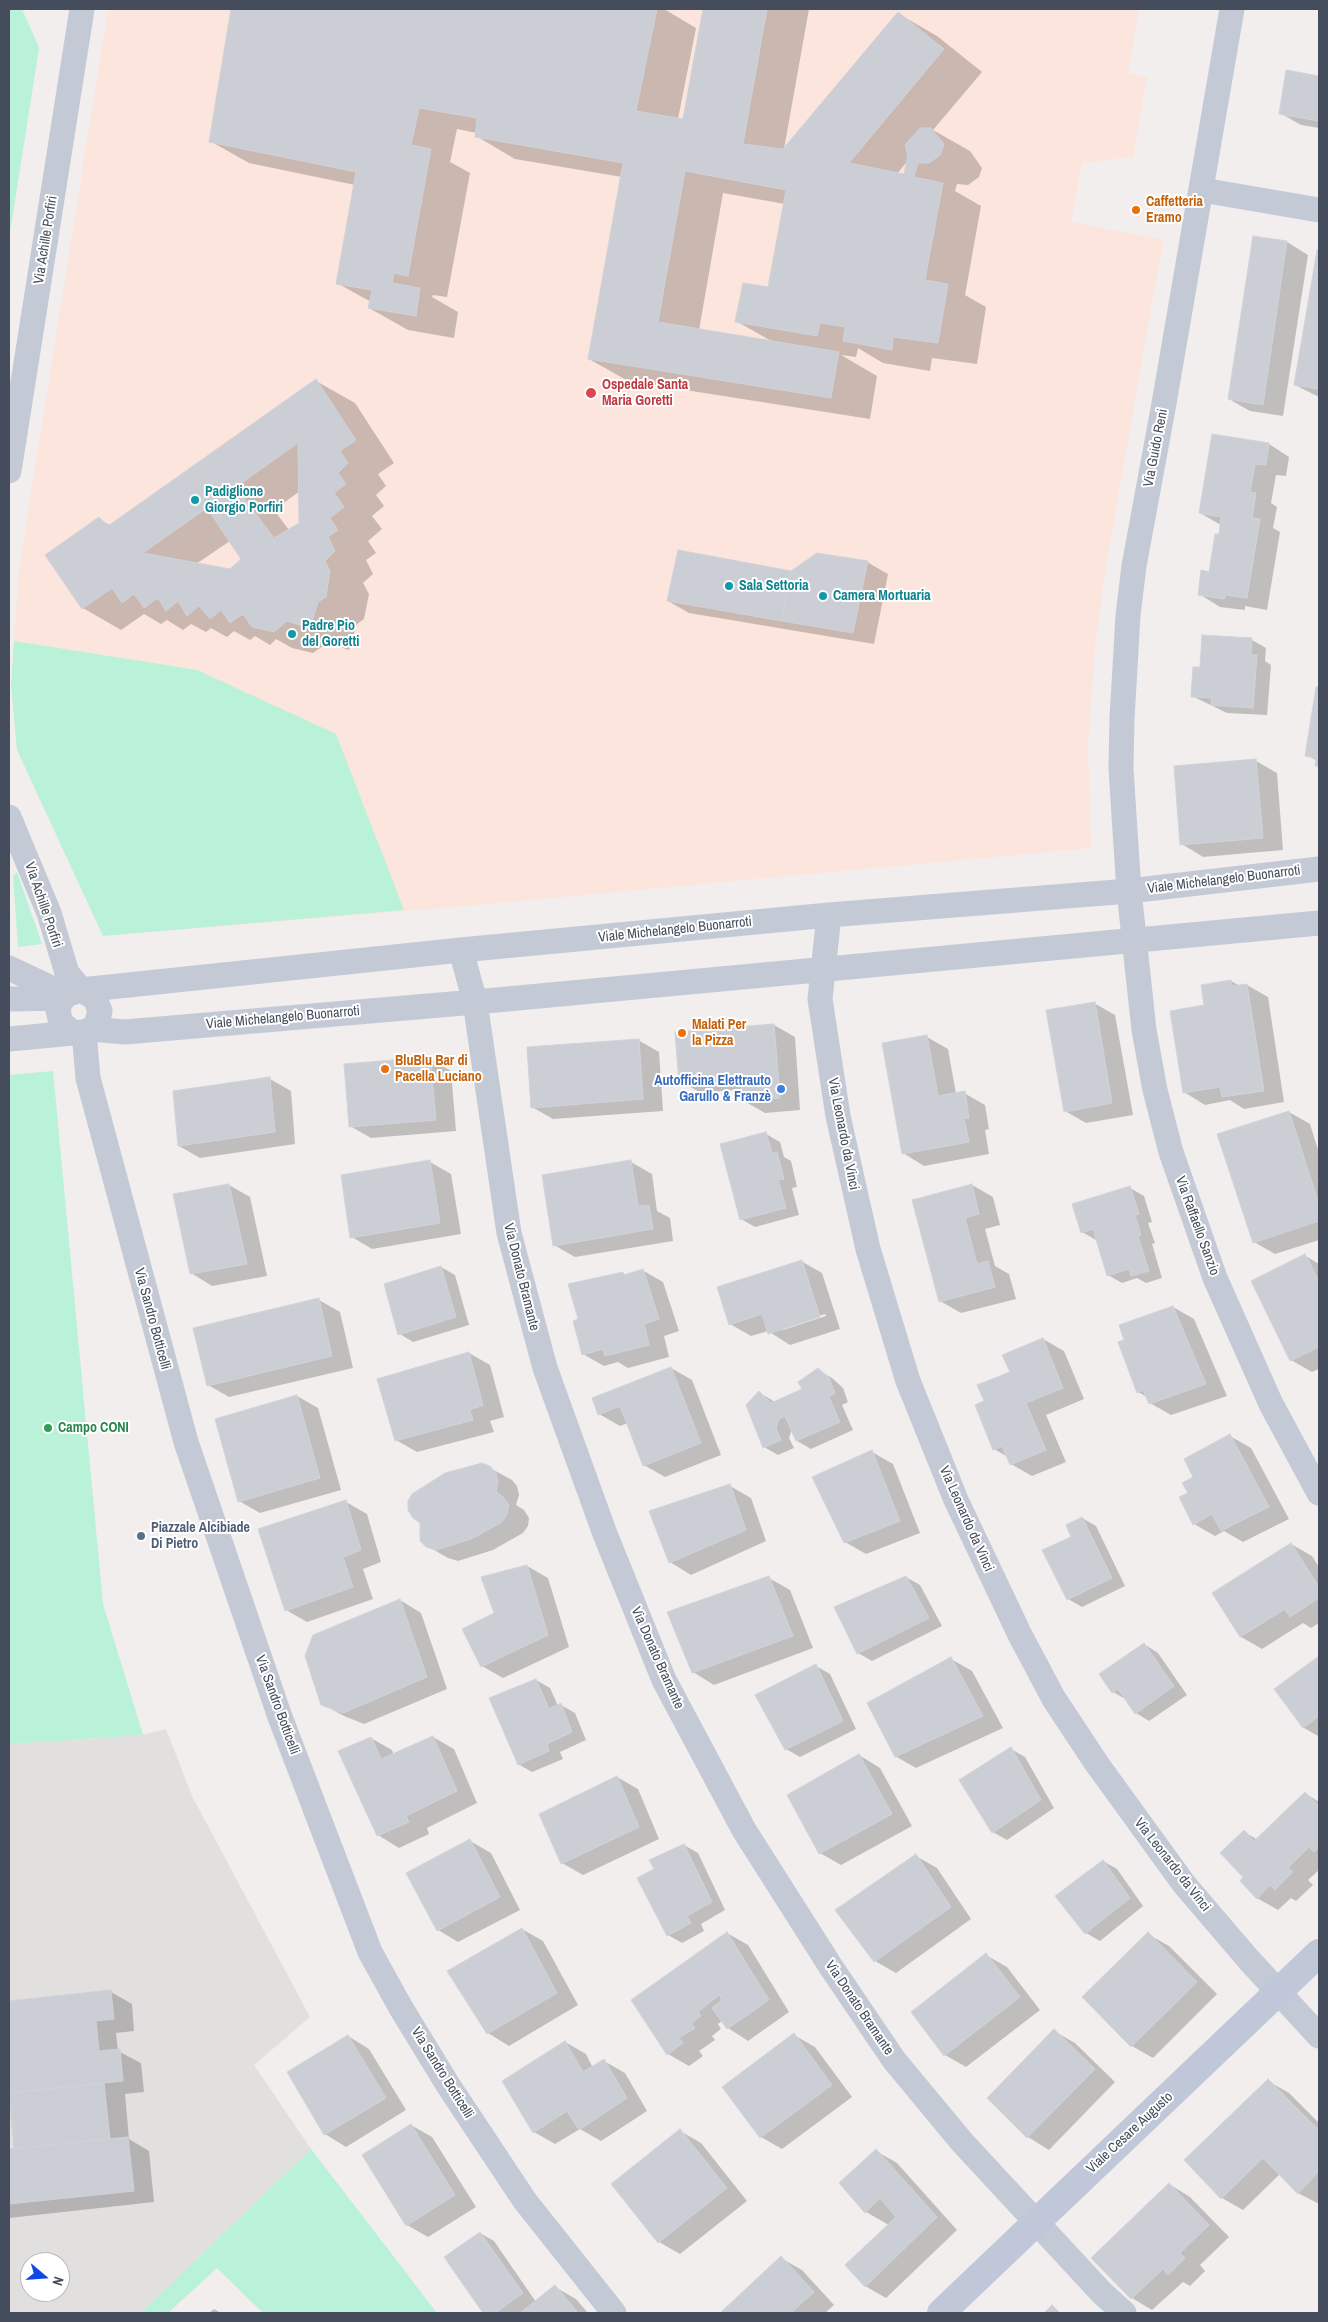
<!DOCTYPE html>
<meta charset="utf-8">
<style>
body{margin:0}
#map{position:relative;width:1328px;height:2322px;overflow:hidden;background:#f1eeed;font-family:"Archivo Narrow",sans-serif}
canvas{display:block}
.frame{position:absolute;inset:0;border:10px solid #454d5c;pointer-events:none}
.north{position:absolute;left:20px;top:2252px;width:50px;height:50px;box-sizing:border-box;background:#fff;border:1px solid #b5b8be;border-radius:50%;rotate:108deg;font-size:14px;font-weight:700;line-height:20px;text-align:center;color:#454d5c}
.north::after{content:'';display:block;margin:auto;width:18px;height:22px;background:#1048e8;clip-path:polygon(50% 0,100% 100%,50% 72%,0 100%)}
</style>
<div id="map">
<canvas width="1328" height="2322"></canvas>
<div class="frame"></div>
<div class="north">N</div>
</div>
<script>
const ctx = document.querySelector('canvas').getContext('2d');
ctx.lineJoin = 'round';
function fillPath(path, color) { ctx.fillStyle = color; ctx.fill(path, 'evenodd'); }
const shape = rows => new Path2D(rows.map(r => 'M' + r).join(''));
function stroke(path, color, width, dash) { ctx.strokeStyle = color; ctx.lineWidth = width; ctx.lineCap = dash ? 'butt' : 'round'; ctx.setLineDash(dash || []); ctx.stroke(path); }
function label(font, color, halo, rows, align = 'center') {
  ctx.font = font + ' "Archivo Narrow",sans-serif'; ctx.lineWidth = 4; ctx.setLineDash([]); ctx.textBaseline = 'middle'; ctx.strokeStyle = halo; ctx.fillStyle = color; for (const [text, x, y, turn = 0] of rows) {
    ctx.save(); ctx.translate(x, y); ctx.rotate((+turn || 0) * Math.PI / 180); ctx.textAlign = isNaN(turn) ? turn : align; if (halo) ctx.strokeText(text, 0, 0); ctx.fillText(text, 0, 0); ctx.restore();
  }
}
fillPath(shape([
 [166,1729,192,1796,310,2017,254,2065,311,2149,141,2313,9,2313,9,1744,143,1735],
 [30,2262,60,2262,60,2292,30,2292]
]), '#e2dfdf');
fillPath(shape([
 [108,9,1139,9,1128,74,1147,77,1133,157,1082,163,1071,222,1163,240,1107,560,1095,646,1088,744,1091,848,444,908,103,936,17,750,11,685,19,569]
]), '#fce5dc');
fillPath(shape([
 [9,9,22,9,39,48,9,239],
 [14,641,197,670,336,734,404,910,103,936,17,750,11,685],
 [17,872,42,944,18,947,13,876],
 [53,1071,103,1604,143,1735,9,1744,9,1075],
 [311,2149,437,2313,263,2313,217,2268,168,2313,141,2313]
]), '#b9f1d9');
fillPath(shape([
 [233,9,664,9,696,28,678,119,684,120,705,9,809,9,784,149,899,14,937,36,982,72,933,130,970,151,982,168,979,177,968,185,957,184,955,191,981,206,965,295,986,307,977,364,932,358,930,371,883,363,858,348,856,357,841,355,877,376,870,419,628,381,589,359,622,177,515,159,476,136,477,133,457,129,450,162,470,173,447,297,433,295,432,297,458,312,454,338,408,330,369,308,371,302,337,283,355,185,249,163,210,141],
 [909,159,905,176,897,174],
 [723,193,785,204,769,288,736,321,773,342,699,330],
 [1287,72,1319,77,1319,128,1301,125,1280,113],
 [1287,242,1308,255,1283,416,1250,411,1229,399],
 [1318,251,1319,252,1319,397,1295,385],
 [316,381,355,403,394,463,378,474,386,486,376,495,384,506,372,516,382,529,368,541,376,553,366,560,373,574,363,583,369,594,364,619,357,624,349,650,327,643,313,653,292,648,276,639,270,645,255,636,250,640,234,631,227,637,211,628,206,632,191,624,183,630,167,620,161,624,144,614,121,630,83,608,99,519,111,526],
 [300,491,300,523,289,530,274,510],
 [230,541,243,559,230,571,196,564],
 [1269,444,1289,457,1286,476,1276,475,1271,503,1277,507,1273,528,1280,532,1267,610,1245,606,1245,610,1220,607,1199,594,1210,573,1221,525,1200,513],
 [867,562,888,574,874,644,689,613,668,601],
 [1203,636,1252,640,1266,648,1265,661,1271,665,1267,715,1227,713,1192,696,1201,669],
 [1317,688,1319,688,1319,767,1316,765,1317,761,1307,755],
 [1256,761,1277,773,1283,850,1203,857,1182,844],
 [1231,981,1240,986,1247,985,1268,997,1284,1102,1244,1109,1230,1100,1205,1105,1184,1092,1206,1006],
 [1094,1003,1115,1015,1133,1115,1086,1123,1065,1111],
 [774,1025,795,1037,800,1110,765,1113,744,1101,743,1096,732,1090,701,1093,680,1081],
 [927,1037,948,1049,956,1094,964,1093,985,1105,989,1129,985,1130,989,1154,924,1166,903,1153],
 [638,1040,659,1052,663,1111,553,1119,532,1107],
 [430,1059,451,1071,456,1131,371,1138,350,1126,346,1065],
 [270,1079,291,1091,295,1144,200,1158,179,1146],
 [1289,1112,1310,1124,1319,1153,1319,1240,1275,1254,1254,1242],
 [766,1134,780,1142,784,1157,791,1161,797,1187,792,1188,799,1215,755,1227,741,1219],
 [430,1162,451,1174,461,1234,372,1249,352,1237],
 [631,1162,652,1174,657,1211,670,1218,673,1241,575,1257,554,1245],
 [229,1185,250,1197,267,1276,212,1286,191,1273],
 [972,1185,993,1197,1000,1225,985,1229,995,1266,1009,1274,1016,1299,961,1313,940,1301],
 [1130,1188,1144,1196,1152,1222,1148,1223,1155,1243,1152,1244,1162,1278,1146,1283,1137,1278,1122,1283,1108,1275,1096,1240,1082,1232],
 [1304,1255,1319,1264,1319,1369,1312,1372,1291,1360],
 [801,1261,822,1273,840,1329,790,1345,768,1331,751,1336,730,1324],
 [825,1314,826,1316,783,1330,783,1327],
 [441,1267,455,1275,469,1325,413,1342,400,1334,386,1285],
 [642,1270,663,1282,679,1331,664,1336,669,1357,628,1368,618,1362,604,1366,583,1354,580,1320,623,1273,626,1275],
 [319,1300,340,1312,353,1368,229,1397,208,1385],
 [1173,1307,1194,1319,1227,1396,1171,1415,1150,1403,1147,1397,1138,1392,1126,1340],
 [1043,1339,1064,1351,1084,1399,1046,1415,1066,1462,1032,1476,1011,1464,1008,1457,994,1449,1011,1372],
 [469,1353,490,1365,504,1417,490,1421,494,1432,417,1452,396,1440],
 [671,1368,692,1380,721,1455,665,1477,644,1465,628,1423,620,1426,599,1414],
 [818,1370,832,1378,843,1388,848,1402,842,1405,853,1430,811,1449,797,1441,792,1429,789,1438,794,1448,778,1455,764,1447,760,1393,775,1402,804,1389],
 [297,1396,318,1408,341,1490,260,1513,239,1501],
 [1230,1436,1251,1448,1289,1519,1243,1542,1224,1531,1215,1536,1194,1524,1189,1493,1195,1478],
 [872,1452,893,1464,920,1533,866,1554,845,1542],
 [490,1468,512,1480,517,1486,519,1495,516,1505,524,1510,529,1518,528,1526,523,1533,493,1550,458,1561,448,1558,427,1546],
 [730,1486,751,1498,766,1541,691,1575,670,1562],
 [346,1502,367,1514,381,1562,363,1569,373,1599,307,1622,286,1610],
 [1082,1518,1096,1526,1125,1586,1082,1607,1068,1599,1072,1537],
 [1291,1544,1312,1556,1319,1567,1319,1623,1311,1628,1303,1623,1262,1649,1241,1637,1214,1593],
 [527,1566,548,1578,569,1647,503,1678,482,1666,496,1613],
 [906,1577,920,1585,942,1626,872,1661,858,1653],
 [769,1578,790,1590,813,1648,714,1685,693,1672],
 [400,1600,421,1613,447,1689,364,1724,344,1716,322,1704],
 [1144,1644,1158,1653,1187,1695,1149,1721,1136,1713,1127,1700,1113,1692],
 [1319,1657,1319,1735,1318,1736,1304,1728,1276,1689],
 [951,1659,972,1671,1003,1728,916,1768,895,1756],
 [816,1666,830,1674,856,1729,800,1757,786,1749],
 [536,1680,550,1688,558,1706,561,1705,575,1713,586,1740,560,1752,563,1759,532,1772,518,1764],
 [433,1737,454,1749,477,1803,427,1828,429,1834,399,1848,378,1835,371,1738,392,1750,394,1755],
 [1011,1749,1025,1757,1054,1808,1007,1840,993,1832,960,1780],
 [859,1755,880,1768,912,1826,841,1865,820,1853],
 [617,1777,638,1789,659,1839,583,1875,562,1863],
 [1305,1793,1319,1802,1319,1870,1308,1880,1313,1885,1296,1901,1291,1898,1278,1910,1257,1898,1245,1877,1244,1832,1258,1840],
 [470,1841,491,1853,520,1910,458,1942,438,1930],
 [684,1845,698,1853,725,1910,701,1924,704,1931,682,1943,668,1935],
 [916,1856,937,1868,971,1919,896,1973,875,1961],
 [1103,1861,1117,1869,1143,1906,1100,1941,1086,1933,1057,1896],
 [522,1929,543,1941,578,2005,509,2046,488,2033,449,1971],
 [727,1933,748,1945,789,2012,748,2041,728,2028,722,2021,718,2024,721,2029,712,2036,715,2040,699,2051,703,2056,689,2066,668,2054],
 [1148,1934,1169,1946,1217,1994,1153,2058,1132,2046],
 [986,1955,1007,1967,1040,2010,966,2067,945,2055],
 [111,1992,132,2004,134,2031,116,2033,118,2051,141,2063,144,2092,125,2094,129,2139,149,2151,154,2202,9,2218,9,2151,15,2150,11,2106,9,2106,9,2002],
 [1054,2031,1075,2043,1115,2082,1049,2150,1028,2137,988,2098],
 [794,2035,815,2047,852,2097,782,2149,761,2137],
 [348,2036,369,2049,406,2110,346,2147,325,2134,288,2072],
 [565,2042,586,2054,593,2068,604,2061,625,2073,647,2111,601,2141,580,2129,555,2144,534,2132,504,2081],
 [1268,2081,1289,2093,1319,2123,1319,2204,1298,2193,1280,2174,1243,2210,1222,2198],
 [411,2125,432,2137,476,2207,428,2237,407,2225],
 [680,2131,701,2143,747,2201,680,2254,659,2242],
 [876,2151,897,2163,957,2230,886,2298,865,2286,889,2225,866,2212],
 [1169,2184,1190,2197,1229,2237,1200,2265,1205,2271,1190,2286,1183,2282,1152,2310,1132,2298],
 [480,2233,494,2241,536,2302,555,2287,576,2299,588,2313,485,2313,445,2258],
 [781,2258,802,2270,834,2305,825,2313,722,2313],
 [214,2309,221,2313,209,2313]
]), '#0003');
const building = shape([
 [231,9,657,9,636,111,683,119,703,9,767,9,743,144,783,149,898,12,944,49,849,163,904,174,908,155,905,145,920,128,931,128,944,144,940,155,929,163,918,163,914,177,943,183,925,280,948,284,938,343,893,337,892,350,843,341,845,327,820,323,817,336,735,322,743,283,768,287,786,190,685,171,658,322,839,352,831,398,588,359,623,163,475,137,477,118,419,108,411,145,431,149,408,276,394,273,392,283,420,288,416,316,368,308,372,290,336,284,356,172,209,142,231,9],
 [1286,70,1319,76,1319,121,1279,114,1286,70],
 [1253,236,1287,241,1263,405,1228,399,1253,236],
 [1317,250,1319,250,1319,389,1294,385,1317,250],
 [316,379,356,440,340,451,348,463,338,473,346,484,334,493,344,507,330,518,338,530,328,537,335,551,325,561,330,571,326,597,318,602,310,628,287,621,274,632,252,627,243,614,230,623,221,610,210,619,199,606,187,616,178,601,166,611,158,598,144,608,134,594,122,603,112,588,82,609,45,555,99,517,108,526,316,379],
 [298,443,299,523,274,538,236,487,298,443],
 [207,508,241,559,230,569,143,553,207,508],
 [1212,434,1269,443,1266,465,1255,464,1250,492,1256,493,1252,518,1260,519,1247,598,1225,595,1224,599,1198,595,1201,570,1209,572,1215,534,1219,534,1221,517,1199,513,1212,434],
 [678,550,791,571,782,621,667,601,678,550],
 [817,553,868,561,853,633,782,621,791,571,817,553],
 [1202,635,1252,638,1251,655,1257,655,1253,708,1211,705,1212,698,1191,697,1193,667,1200,667,1202,635],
 [1316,687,1319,687,1319,766,1315,766,1316,758,1305,756,1316,687],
 [1256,759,1263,838,1180,845,1174,766,1256,759],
 [1231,980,1232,986,1247,984,1264,1091,1222,1097,1220,1087,1183,1093,1170,1011,1204,1005,1201,985,1231,980],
 [1095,1002,1112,1103,1064,1112,1046,1010,1095,1002],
 [774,1024,780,1098,743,1102,740,1083,720,1085,719,1078,679,1082,675,1032,774,1024],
 [927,1035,938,1096,965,1091,969,1118,964,1119,969,1142,902,1154,882,1043,927,1035],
 [639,1039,643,1099,531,1108,527,1047,639,1039],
 [430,1057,436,1120,349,1127,344,1064,430,1057],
 [270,1077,275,1132,178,1146,173,1091,270,1077],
 [1289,1111,1319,1204,1319,1221,1253,1243,1217,1134,1289,1111],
 [766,1132,772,1153,777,1152,784,1179,778,1180,786,1208,740,1220,720,1144,766,1132],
 [430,1160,440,1223,350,1238,341,1175,430,1160],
 [631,1160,638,1206,649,1205,653,1229,553,1246,542,1175,631,1160],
 [229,1184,247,1264,190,1274,173,1194,229,1184],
 [972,1184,979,1214,965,1218,977,1264,988,1261,995,1287,939,1302,912,1200,972,1184],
 [1130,1186,1139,1214,1135,1215,1141,1235,1138,1236,1149,1271,1131,1276,1129,1269,1107,1276,1093,1229,1081,1233,1072,1204,1130,1186],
 [1305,1254,1319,1281,1319,1347,1290,1361,1251,1281,1305,1254],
 [802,1260,820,1317,768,1334,762,1314,729,1325,717,1287,802,1260],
 [441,1266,456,1317,398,1335,384,1284,441,1266],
 [643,1269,659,1319,644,1324,649,1345,605,1356,603,1349,582,1355,573,1321,578,1319,568,1284,623,1272,624,1275,643,1269],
 [319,1298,332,1356,207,1386,193,1328,319,1298],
 [1173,1306,1206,1384,1149,1404,1143,1390,1137,1393,1118,1342,1124,1340,1119,1325,1173,1306],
 [1043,1338,1063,1388,1026,1403,1046,1450,1010,1465,1002,1446,993,1450,975,1405,984,1401,977,1385,1010,1372,1002,1355,1043,1338],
 [469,1352,483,1405,470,1410,473,1420,395,1441,377,1379,469,1352],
 [671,1367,701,1443,643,1466,620,1406,598,1415,592,1398,671,1367],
 [818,1368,829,1378,835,1393,829,1397,840,1422,796,1441,785,1416,779,1419,776,1429,781,1440,763,1448,746,1405,759,1391,771,1403,802,1389,798,1382,818,1368],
 [297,1395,320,1478,238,1502,215,1419,297,1395],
 [1230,1434,1269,1507,1221,1531,1212,1514,1193,1525,1179,1497,1188,1493,1182,1483,1193,1477,1184,1459,1230,1434],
 [872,1450,900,1521,844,1543,812,1477,872,1450],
 [482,1463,490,1466,496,1473,498,1482,496,1492,503,1497,509,1505,507,1514,502,1522,471,1539,436,1550,426,1547,420,1541,420,1523,413,1518,408,1510,408,1501,412,1494,445,1473,482,1463],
 [730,1484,746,1530,669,1563,649,1511,730,1484],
 [346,1500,361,1550,343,1557,353,1587,285,1611,258,1529,346,1500],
 [1082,1517,1112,1578,1067,1600,1042,1550,1071,1537,1066,1525,1082,1517],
 [1291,1543,1319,1587,1319,1598,1290,1617,1285,1609,1240,1637,1212,1593,1291,1543],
 [527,1565,548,1635,481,1667,462,1629,494,1613,481,1577,527,1565],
 [769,1576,793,1636,692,1673,667,1612,769,1576],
 [906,1576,929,1618,857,1654,834,1607,906,1576],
 [400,1599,427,1677,343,1713,321,1705,305,1656,313,1635,400,1599],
 [1144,1643,1174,1686,1135,1714,1118,1689,1112,1693,1099,1674,1144,1643],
 [1319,1656,1319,1716,1303,1728,1274,1689,1319,1656],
 [951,1657,983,1716,895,1757,867,1703,951,1657],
 [816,1664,843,1721,785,1750,755,1695,816,1664],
 [536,1679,549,1709,561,1703,572,1732,547,1744,549,1751,518,1765,489,1698,536,1679],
 [433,1736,457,1791,406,1816,409,1822,377,1836,338,1751,371,1737,381,1759,433,1736],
 [1011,1747,1041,1800,992,1833,959,1780,1011,1747],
 [859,1754,892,1814,819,1854,787,1795,859,1754],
 [617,1776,639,1827,561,1864,539,1814,617,1776],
 [1305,1792,1318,1805,1319,1804,1319,1847,1314,1852,1309,1847,1288,1868,1293,1872,1275,1890,1270,1885,1257,1899,1240,1881,1243,1877,1220,1853,1244,1830,1254,1841,1305,1792],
 [470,1839,500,1897,437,1931,406,1873,470,1839],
 [684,1844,712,1902,687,1916,691,1923,667,1936,637,1878,654,1869,649,1860,684,1844],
 [916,1854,951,1907,874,1962,835,1910,916,1854],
 [1103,1860,1130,1898,1085,1934,1055,1896,1103,1860],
 [522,1928,557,1993,487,2034,447,1971,522,1928],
 [727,1932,769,2000,727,2029,712,2008,722,2000,719,1995,698,2012,701,2016,691,2023,695,2028,679,2038,683,2043,667,2055,631,2000,727,1932],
 [1148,1932,1197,1982,1131,2047,1082,1997,1148,1932],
 [986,1953,1020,1997,944,2056,911,2012,986,1953],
 [111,1990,114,2019,96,2021,99,2051,120,2049,123,2081,9,2093,9,2001,111,1990],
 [1054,2029,1095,2069,1027,2138,987,2098,1054,2029],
 [794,2033,832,2085,760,2138,722,2087,794,2033],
 [348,2035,386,2098,324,2135,287,2072,348,2035],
 [565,2041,583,2072,604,2059,627,2098,579,2130,567,2111,533,2133,502,2081,565,2041],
 [1268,2079,1319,2130,1319,2171,1298,2194,1263,2158,1221,2199,1184,2160,1268,2079],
 [104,2083,110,2139,14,2149,9,2093,104,2083],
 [411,2124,455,2195,406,2226,362,2155,411,2124],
 [680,2129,727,2188,658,2243,611,2184,680,2129],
 [128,2137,134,2191,9,2204,9,2149,128,2137],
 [876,2149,937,2217,865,2287,845,2265,896,2217,880,2198,865,2213,839,2183,876,2149],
 [1169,2183,1209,2225,1180,2253,1185,2258,1168,2275,1163,2269,1131,2299,1091,2258,1169,2183],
 [480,2232,523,2293,495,2313,483,2313,444,2257,480,2232],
 [781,2256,814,2292,791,2313,720,2313,781,2256],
 [555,2285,578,2313,520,2313,555,2285],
 [1052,2305,1060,2313,1044,2313,1052,2305]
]);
fillPath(building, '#ccced6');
stroke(building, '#d1d2da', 1);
stroke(shape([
 [1232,9,1163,409,1134,566,1128,615,1122,719,1121,768,1125,831,1129,891,1144,1030,1155,1090,1171,1152,1215,1278,1271,1404,1319,1493],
 [1202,190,1319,210],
 [9,471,82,9],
 [9,817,49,913,67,973,81,990],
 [829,915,820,999,838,1116,868,1249,908,1381,956,1500,1020,1635,1054,1699,1097,1764,1184,1884,1249,1960,1319,2036],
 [461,950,475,1002,509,1233,545,1368,605,1534,664,1680,744,1830,831,1967,894,2060,962,2142,1102,2293,1124,2313],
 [9,968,66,995],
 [9,999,63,998],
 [91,1029,125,1032,475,1002,1319,923],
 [84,1032,88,1078,186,1442,280,1717,370,1952,401,2008,448,2085,525,2201,614,2313],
 [78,1033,71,1031,61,1023,58,1010,60,1003,66,995,81,990,461,950,829,915,1129,891,1319,869],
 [9,1039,84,1032,91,1029,96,1025,100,1011,95,998,83,991]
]), '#c3cad6', 25);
stroke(shape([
 [941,2313,1319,1953]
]), '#bfc7d8', 28);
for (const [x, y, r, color] of [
 [1136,210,5,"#e8710a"],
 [591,393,6,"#e0444e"],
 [195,500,5,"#0f9aa8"],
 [729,586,5,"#0f9aa8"],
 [823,596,5,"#0f9aa8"],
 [292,634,5,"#0f9aa8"],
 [682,1033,5,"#e8710a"],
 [385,1069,5,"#e8710a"],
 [781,1089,5,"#3f7fe0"],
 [48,1428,5,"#2e9e5b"],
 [141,1536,5,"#5c6f8a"]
]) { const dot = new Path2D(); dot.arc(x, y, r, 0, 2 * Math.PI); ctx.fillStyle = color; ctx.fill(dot); stroke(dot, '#fff', 2); }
label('bold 14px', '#c56008', '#fff', [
 ["Caffetteria",1146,202],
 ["Eramo",1146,218],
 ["Malati Per",692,1025],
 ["la Pizza",692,1041],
 ["BluBlu Bar di",395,1061],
 ["Pacella Luciano",395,1077]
], 'left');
label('14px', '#454d5c', '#fff', [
 ["Via Achille Porfiri",46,240,-81],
 ["Via Guido Reni",1156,448,-79],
 ["Viale Michelangelo Buonarroti",1224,880,-7],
 ["Via Achille Porfiri",43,905,71],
 ["Viale Michelangelo Buonarroti",675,930,-6],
 ["Viale Michelangelo Buonarroti",283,1018,-5],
 ["Via Leonardo da Vinci",843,1134,79],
 ["Via Raffaello Sanzio",1197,1226,70],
 ["Via Donato Bramante",521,1277,76],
 ["Via Sandro Botticelli",152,1319,75],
 ["Via Leonardo da Vinci",966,1519,66],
 ["Via Donato Bramante",657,1658,66],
 ["Via Sandro Botticelli",277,1705,70],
 ["Via Leonardo da Vinci",1172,1865,52],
 ["Via Donato Bramante",859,2008,56],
 ["Via Sandro Botticelli",442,2073,58],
 ["Viale Cesare Augusto",1130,2133,-43]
]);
label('bold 14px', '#be3a42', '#fff', [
 ["Ospedale Santa",602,385],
 ["Maria Goretti",602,401]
], 'left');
label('bold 14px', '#0d838f', '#fff', [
 ["Padiglione",205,492],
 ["Giorgio Porfiri",205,508],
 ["Sala Settoria",739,586],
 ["Camera Mortuaria",833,596],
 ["Padre Pio",302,626],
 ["del Goretti",302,642]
], 'left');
label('bold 14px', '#366cbe', '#fff', [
 ["Autofficina Elettrauto",771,1081],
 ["Garullo & Franzè",771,1097]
], 'right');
label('bold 14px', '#27864d', '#fff', [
 ["Campo CONI",58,1428]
], 'left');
label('bold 14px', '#4e5e75', '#fff', [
 ["Piazzale Alcibiade",151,1528],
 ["Di Pietro",151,1544]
], 'left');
</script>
